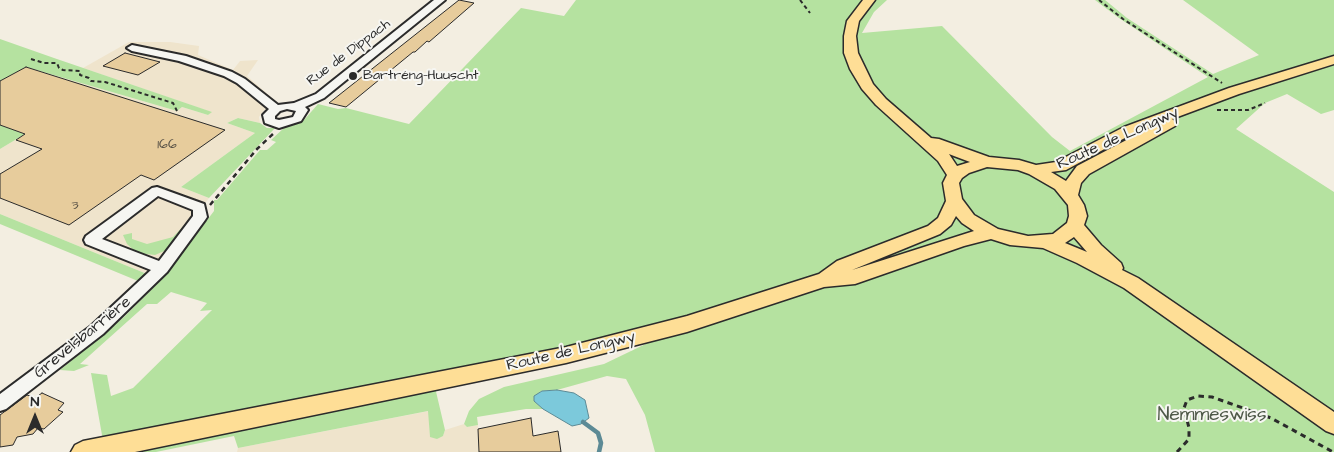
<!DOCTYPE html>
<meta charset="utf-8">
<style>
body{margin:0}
#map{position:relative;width:1334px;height:452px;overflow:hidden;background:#f3eee1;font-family:"Architects Daughter",sans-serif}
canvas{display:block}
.north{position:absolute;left:10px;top:392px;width:50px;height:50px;-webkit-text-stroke:4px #f6f6f2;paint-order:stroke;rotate:0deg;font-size:14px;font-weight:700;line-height:20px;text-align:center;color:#2b2b2b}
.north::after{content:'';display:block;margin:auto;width:18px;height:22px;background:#2b2b2b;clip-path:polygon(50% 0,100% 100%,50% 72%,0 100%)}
</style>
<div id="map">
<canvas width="1334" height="452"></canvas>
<div class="north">N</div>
</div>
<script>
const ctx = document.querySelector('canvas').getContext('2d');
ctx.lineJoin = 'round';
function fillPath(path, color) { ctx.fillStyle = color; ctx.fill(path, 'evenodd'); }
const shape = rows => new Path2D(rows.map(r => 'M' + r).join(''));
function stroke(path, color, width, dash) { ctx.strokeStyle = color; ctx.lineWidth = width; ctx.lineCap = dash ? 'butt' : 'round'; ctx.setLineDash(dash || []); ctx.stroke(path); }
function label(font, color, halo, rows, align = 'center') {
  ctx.font = font + ' "Architects Daughter",sans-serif'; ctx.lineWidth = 4; ctx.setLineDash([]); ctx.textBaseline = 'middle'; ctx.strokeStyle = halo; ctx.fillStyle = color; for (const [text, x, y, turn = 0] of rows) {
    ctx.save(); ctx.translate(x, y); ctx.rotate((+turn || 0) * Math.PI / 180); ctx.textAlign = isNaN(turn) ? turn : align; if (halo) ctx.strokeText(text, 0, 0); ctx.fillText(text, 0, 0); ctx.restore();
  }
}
fillPath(shape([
 [129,42,170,42,199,46,198,55,233,70,240,61,258,60,247,76,278,103,264,110,259,117,260,123,238,118,227,123,255,133,181,187,209,198,171,248,147,274,0,214,0,149,25,134,0,125,0,81,26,67,177,111,182,107,208,115,211,112,83,68],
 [429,411,430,437,443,436,445,430,464,424,467,427,478,425,478,429,531,418,533,436,558,431,561,452,237,452,238,448]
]), '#efe4cc');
fillPath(shape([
 [576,0,887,0,874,12,862,33,942,26,1052,137,1070,151,1208,77,1119,18,1095,0,1105,0,1127,18,1213,74,1259,55,1183,0,1334,0,1334,110,1321,114,1287,94,1265,103,1236,129,1334,192,1334,452,655,452,645,415,626,379,607,376,557,390,541,391,534,401,543,409,526,409,477,417,478,425,467,427,464,424,469,411,479,399,504,387,604,364,683,326,434,383,445,430,443,436,437,439,430,437,428,411,238,448,234,436,156,452,105,452,91,373,107,375,111,396,133,388,212,310,200,311,207,303,171,292,157,304,147,304,80,364,89,365,74,371,60,370,124,317,164,277,214,211,214,200,217,200,260,150,267,150,276,142,271,140,285,127,304,120,318,104,338,109,346,108,409,124,521,8,564,16],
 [0,39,54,58,212,112,208,115,182,107,177,111,26,67,0,81],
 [238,118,260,123,267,128,275,128,209,198,181,187,255,133,227,123],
 [0,125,25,134,0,149],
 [0,214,147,274,143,281,138,281,0,224],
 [192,217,191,222,171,248,155,255,137,253,127,244,123,235,132,233,132,239,147,244,173,237]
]), '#b5e2a0');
const water = shape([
 [557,390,574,393,585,400,589,418,581,424,572,426,543,409,534,401,534,396,542,391,557,390]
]);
fillPath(water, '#7cc9db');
stroke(water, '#5c8a95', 1);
stroke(shape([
 [583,422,598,433,601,443,599,452]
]), '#5c8a95', 4.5);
const building = shape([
 [459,0,474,3,429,42,427,41,415,52,413,52,346,107,329,103,459,0],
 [125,53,160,62,138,75,103,66,125,53],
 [26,67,225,130,154,180,141,175,69,225,0,198,0,174,42,149,16,140,25,134,0,125,0,81,26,67],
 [42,393,64,403,58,410,63,412,44,429,38,428,33,434,17,437,13,445,0,447,0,415,27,395,35,398,42,393],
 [531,418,533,436,558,431,561,452,479,452,478,429,531,418]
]);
fillPath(building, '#e7cc9c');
stroke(building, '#2b2b2b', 1);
const minor = shape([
 [434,0,445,0,324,98,305,107,308,110,301,121,279,128,265,123,263,115,269,109,237,83,224,76,179,61,132,51,127,48,132,45,186,56,232,72,245,79,278,105,294,103,316,94,434,0],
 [287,109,296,111,293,117,279,120,275,119,275,116,280,111,287,109],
 [157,187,204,204,207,217,205,220,167,272,103,334,6,409,0,411,0,394,91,326,151,270,86,244,84,240,86,236,152,188,157,187],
 [158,196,193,210,193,216,159,261,102,239,158,196]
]);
const major = shape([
 [863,0,875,0,859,21,856,36,858,53,873,84,886,99,931,138,939,139,989,157,1019,160,1036,165,1056,162,1124,127,1229,88,1334,56,1334,64,1239,94,1172,119,1177,123,1175,126,1089,174,1081,183,1078,195,1084,205,1087,216,1084,225,1101,245,1121,263,1123,268,1122,270,1138,278,1334,412,1334,434,1326,431,1124,288,1077,263,1043,248,1010,245,991,239,964,246,855,284,824,287,687,332,566,363,135,452,71,452,75,445,83,441,566,347,687,316,819,274,837,261,928,226,938,218,946,201,943,183,947,175,938,161,876,105,862,89,850,69,844,53,844,36,847,21,863,0],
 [1155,125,1077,166,1066,181,1051,172,1066,170,1134,133,1155,125],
 [949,154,954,156,970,162,957,166,949,154],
 [987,167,1018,170,1029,174,1055,189,1068,205,1069,216,1067,223,1053,234,1028,236,998,229,974,215,962,199,959,183,962,178,969,173,987,167],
 [956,216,962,223,974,231,852,270,940,234,951,225,956,216],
 [1074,237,1087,252,1065,243,1074,237]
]);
stroke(minor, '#2b2b2b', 4);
stroke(major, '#2b2b2b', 3);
stroke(shape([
 [800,0,810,13],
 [1099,0,1123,19,1222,83],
 [31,59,44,63,57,63,59,68,63,70,80,71,80,75,89,78,91,81,105,82,173,103,177,111],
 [1217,110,1248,110,1265,103]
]), '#2b2b2b', 2, [4, 3]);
stroke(shape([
 [210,205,257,149,274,133]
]), '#2b2b2b', 2.5, [5, 4]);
stroke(shape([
 [1177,452,1189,439,1189,428,1184,408,1187,400,1198,396,1212,397,1271,418,1333,452]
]), '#2b2b2b', 3, [5.5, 4.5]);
fillPath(minor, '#f6f6f2');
fillPath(major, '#fede96');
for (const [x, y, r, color] of [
 [353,76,5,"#2b2b2b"]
]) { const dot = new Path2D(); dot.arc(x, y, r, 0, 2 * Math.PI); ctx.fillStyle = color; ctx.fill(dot); stroke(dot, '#f6f6f2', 2); }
label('14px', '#2b2b2b', '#f6f6f2', [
 ["Rue de Dippach",349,53,-37]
]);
label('14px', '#2b2b2b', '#f6f6f2', [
 ["Bartréng-Huuscht",363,76]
], 'left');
label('14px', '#5a5347', null, [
 ["166",167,145],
 ["3",75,206]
]);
label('16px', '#2b2b2b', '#f6f6f2', [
 ["Route de Longwy",1118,139,-24],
 ["Grevelsbarrière",83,338,-39],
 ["Route de Longwy",571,352,-13]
]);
label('19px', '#4e5948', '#f6f6f2', [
 ["Nemmeswiss",1212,416]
]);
</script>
